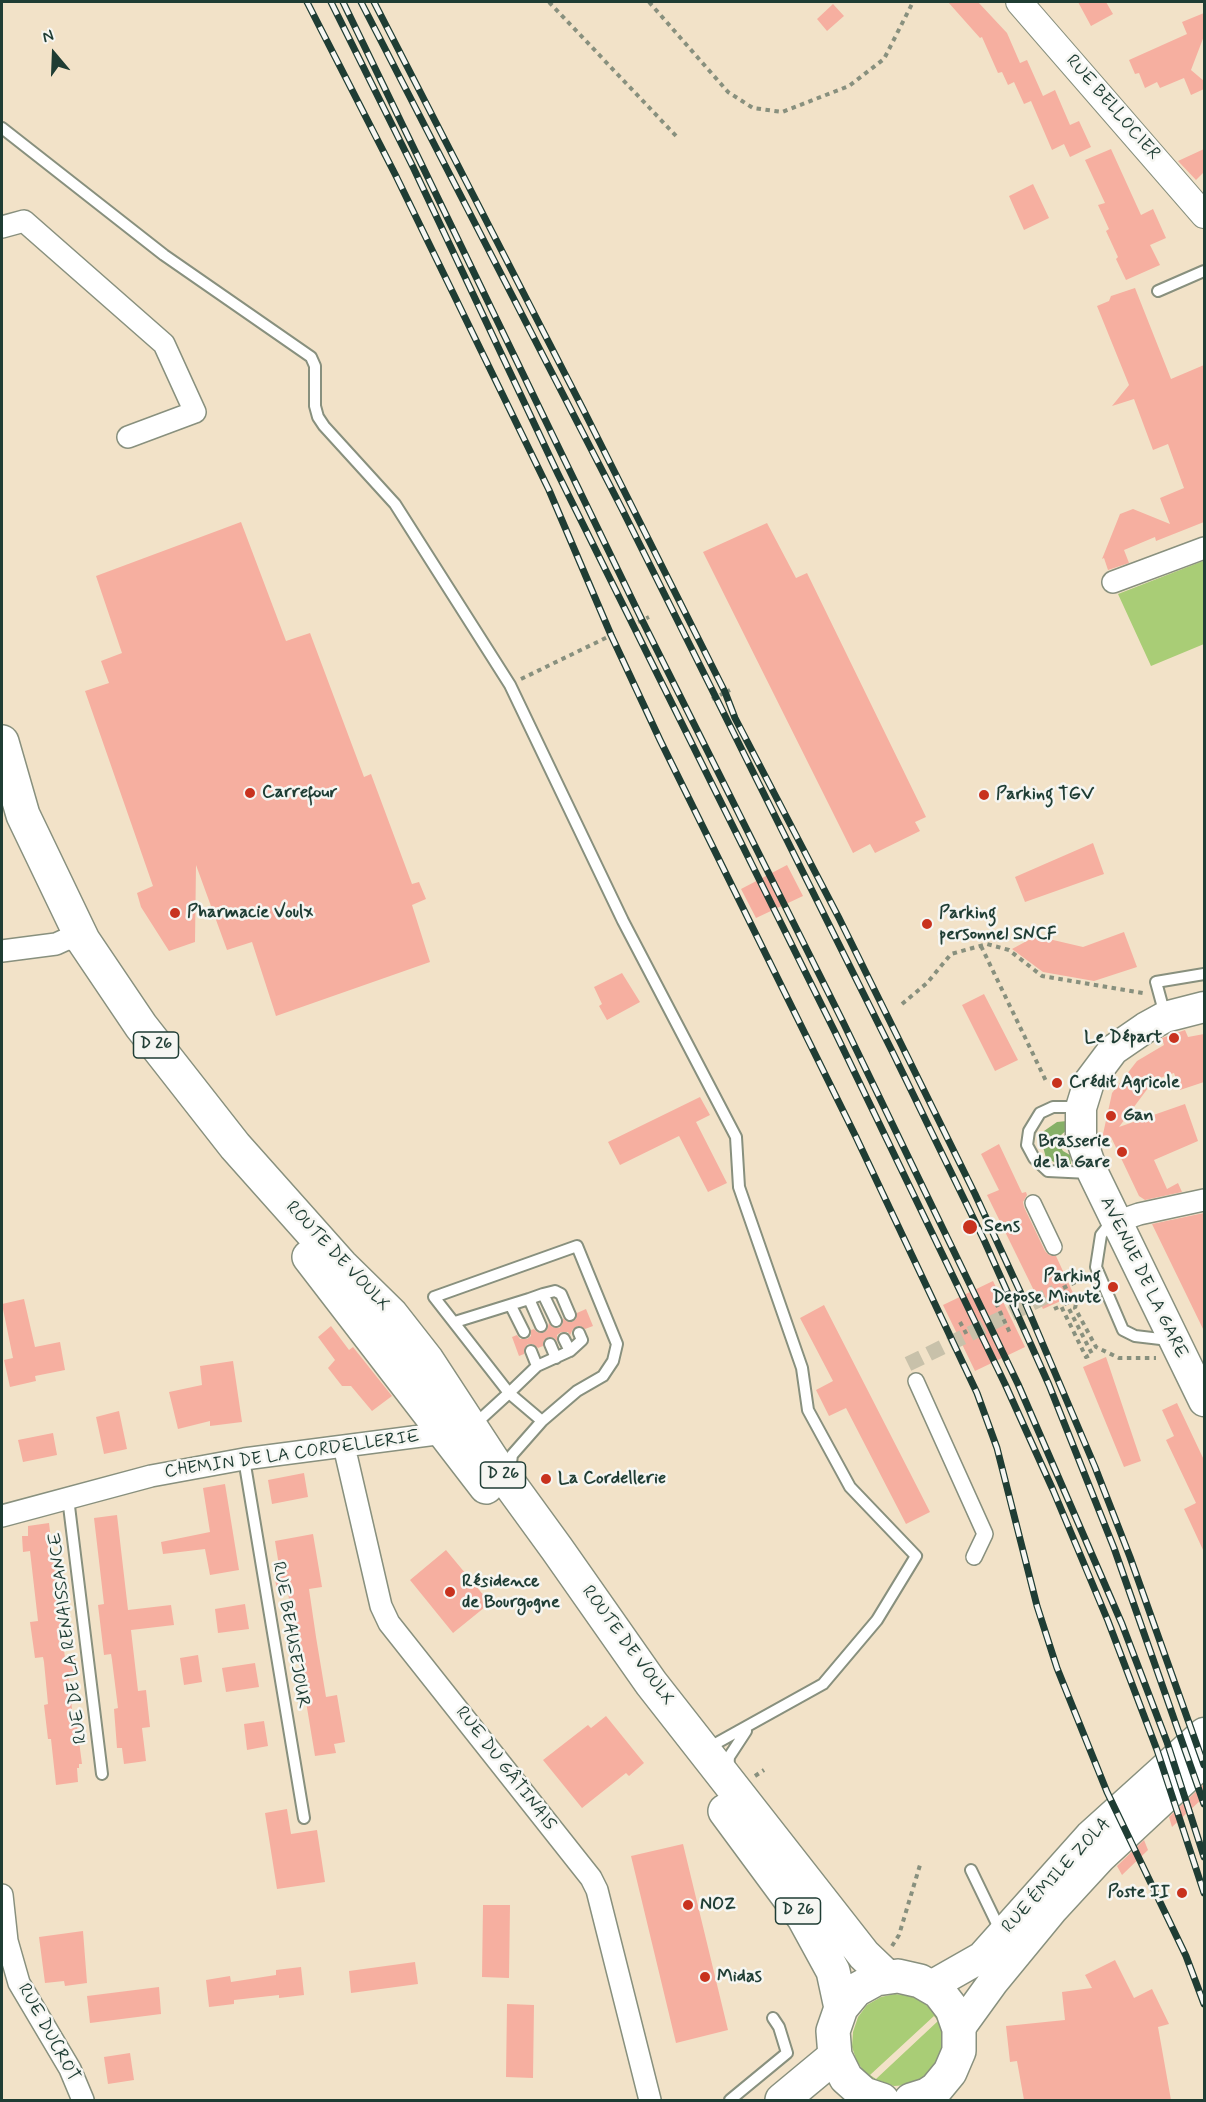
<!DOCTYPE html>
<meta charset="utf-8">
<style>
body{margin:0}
#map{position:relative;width:1206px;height:2102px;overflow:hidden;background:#f2e2c8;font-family:Mynerve,sans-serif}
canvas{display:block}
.frame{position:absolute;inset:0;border:3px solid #1f3d34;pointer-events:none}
.north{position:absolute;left:24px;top:24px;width:60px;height:60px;-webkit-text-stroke:4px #f6f6f2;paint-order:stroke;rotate:341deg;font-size:16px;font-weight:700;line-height:24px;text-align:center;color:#1f3d34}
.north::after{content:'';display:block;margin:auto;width:21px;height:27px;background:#1f3d34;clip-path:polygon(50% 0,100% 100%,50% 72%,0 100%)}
</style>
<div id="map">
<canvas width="1206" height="2102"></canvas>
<div class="frame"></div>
<div class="north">N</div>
</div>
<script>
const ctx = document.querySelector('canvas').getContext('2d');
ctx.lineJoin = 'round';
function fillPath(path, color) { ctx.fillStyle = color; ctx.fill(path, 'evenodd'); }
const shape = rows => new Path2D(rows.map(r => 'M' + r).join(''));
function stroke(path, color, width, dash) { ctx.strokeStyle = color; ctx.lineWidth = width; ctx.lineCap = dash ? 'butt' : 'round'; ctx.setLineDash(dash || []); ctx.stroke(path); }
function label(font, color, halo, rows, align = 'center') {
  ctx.font = font + ' Mynerve,sans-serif'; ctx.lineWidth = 5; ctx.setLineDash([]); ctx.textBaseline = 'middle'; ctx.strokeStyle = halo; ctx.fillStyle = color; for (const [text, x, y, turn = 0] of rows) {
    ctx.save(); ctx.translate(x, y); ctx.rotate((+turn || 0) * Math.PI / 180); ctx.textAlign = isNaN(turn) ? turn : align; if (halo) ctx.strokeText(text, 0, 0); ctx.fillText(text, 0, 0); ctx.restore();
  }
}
fillPath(shape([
 [1203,561,1204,563,1204,644,1151,666,1118,594],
 [895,1994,910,1996,923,2002,934,2012,941,2025,944,2040,941,2055,934,2068,923,2078,909,2085,894,2086,879,2082,866,2074,857,2062,852,2047,853,2032,858,2017,867,2005,881,1997],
 [934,2016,938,2021,876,2079,870,2075]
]), '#a9cd76');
fillPath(shape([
 [1067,1121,1068,1129,1061,1135,1059,1144,1063,1151,1070,1155,1071,1164,1066,1165,1056,1163,1046,1158,1041,1139,1044,1131,1057,1122]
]), '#86b067');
fillPath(shape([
 [948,2,978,2,1007,33,1020,63,1027,60,1043,96,1055,90,1070,125,1079,121,1091,147,1070,157,1064,144,1052,150,1031,101,1024,104,1014,82,1008,85,1002,72,998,73,982,37,980,38],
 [1078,2,1106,2,1113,14,1091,26],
 [833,4,844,16,827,31,817,19],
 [1204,13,1204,36,1191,70,1204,81,1204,89,1191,95,1184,78,1160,88,1157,82,1145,88,1139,73,1135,74,1129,60,1187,34,1182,22],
 [1111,149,1141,215,1153,209,1166,238,1150,245,1160,265,1126,280,1116,259,1118,257,1106,231,1109,229,1098,205,1105,203,1085,160],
 [1204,149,1204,172,1196,180,1178,161],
 [1033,184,1049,218,1024,230,1009,196],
 [1135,288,1171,379,1204,365,1204,522,1156,541,1155,537,1124,550,1129,563,1108,570,1104,558,1102,559,1120,514,1133,509,1170,524,1160,498,1184,488,1168,444,1153,450,1134,399,1112,406,1129,385,1097,306,1109,301,1111,296],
 [241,522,286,641,310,633,364,777,371,774,412,884,419,882,426,899,412,905,430,962,276,1016,252,942,227,950,196,865,195,942,169,951,141,907,137,893,153,886,85,691,109,683,101,661,122,653,96,576],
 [767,523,796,578,807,573,926,817,915,822,920,831,875,853,870,844,853,853,703,552],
 [1093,843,1104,874,1025,902,1015,877],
 [787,865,803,896,756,918,741,889],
 [1124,932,1137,967,1094,981,1043,972,1012,949,1036,936,1083,947],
 [622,973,640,1002,607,1020,599,1006,602,1004,594,987],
 [984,994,1018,1060,995,1071,962,1005],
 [1185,1030,1188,1037,1204,1034,1204,1082,1180,1090,1174,1073,1154,1080,1119,1127,1185,1104,1198,1141,1154,1160,1167,1189,1178,1183,1182,1192,1145,1200,1139,1196,1111,1137,1103,1148,1101,1143,1111,1098,1112,1093,1137,1061,1164,1045,1162,1038],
 [700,1097,710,1115,696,1122,727,1183,708,1192,679,1136,620,1165,608,1142],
 [999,1144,1022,1193,1026,1192,1027,1195,1023,1202,1024,1207,1045,1251,1049,1255,1056,1256,1074,1295,1043,1309,987,1195,999,1190,981,1154],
 [1204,1213,1204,1331,1152,1224],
 [993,1281,1025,1347,975,1371,943,1305],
 [24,1299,35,1347,60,1342,65,1370,35,1376,36,1381,10,1387,4,1360,13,1358,2,1304],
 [824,1305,930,1512,906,1524,846,1408,829,1416,816,1390,833,1381,800,1318],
 [586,1309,593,1326,585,1329,580,1326,577,1326,573,1329,570,1335,568,1332,561,1332,557,1335,557,1341,554,1338,548,1337,544,1340,543,1346,538,1348,533,1344,528,1344,524,1349,524,1354,519,1356,512,1337,517,1335,520,1339,527,1339,531,1336,531,1330,534,1329,537,1332,543,1333,547,1330,549,1323,552,1327,559,1328,562,1325,563,1318,566,1321,572,1322,576,1319,577,1313],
 [331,1326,349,1350,353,1347,392,1396,372,1411,351,1386,342,1386,328,1368,335,1360,318,1337],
 [1106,1357,1141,1461,1124,1467,1083,1367],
 [233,1361,242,1422,210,1426,210,1421,178,1429,169,1392,202,1385,200,1366],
 [1177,1403,1204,1460,1204,1552,1184,1509,1196,1503,1166,1440,1174,1436,1162,1410],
 [119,1411,127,1449,104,1454,96,1417],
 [53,1433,57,1455,23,1462,18,1440],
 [304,1473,308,1497,272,1504,268,1480],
 [225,1484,239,1570,210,1575,205,1549,163,1554,161,1542,210,1532,203,1488],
 [117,1515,128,1610,171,1605,174,1625,131,1630,138,1691,146,1690,150,1727,142,1728,146,1761,124,1764,122,1748,117,1748,114,1709,118,1708,112,1660,111,1654,104,1655,98,1605,104,1604,94,1518],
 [49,1523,65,1658,75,1658,77,1673,68,1674,73,1718,76,1718,82,1764,79,1764,79,1768,77,1768,78,1782,56,1785,51,1739,48,1739,44,1705,48,1704,44,1662,43,1657,35,1658,30,1622,38,1621,30,1551,23,1552,22,1536,28,1536,28,1526],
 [313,1534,322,1587,309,1589,316,1637,326,1697,337,1695,345,1742,334,1744,336,1753,315,1756,288,1593,278,1595,274,1574,280,1572,275,1541],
 [446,1550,490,1603,453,1633,410,1580],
 [245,1604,249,1629,218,1633,215,1609],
 [198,1655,202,1682,184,1685,180,1658],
 [255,1663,259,1687,226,1692,222,1668],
 [606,1716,644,1763,629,1776,626,1773,582,1808,543,1760,588,1725,591,1728],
 [264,1721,268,1746,247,1750,244,1724],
 [1204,1784,1204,1797,1172,1827,1169,1817],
 [287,1809,291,1834,317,1830,325,1882,277,1889,265,1813],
 [1144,1840,1148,1850,1122,1875,1117,1866],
 [683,1844,728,2030,676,2043,631,1856],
 [483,1905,510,1905,509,1978,482,1977],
 [83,1931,87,1983,65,1986,64,1981,45,1983,39,1937],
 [1115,1960,1134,1998,1152,1989,1169,2024,1158,2027,1171,2100,1024,2100,1017,2061,1010,2062,1006,2026,1065,2020,1062,1992,1092,1988,1085,1975],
 [415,1962,418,1984,351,1993,349,1971],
 [301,1967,304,1995,279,1998,279,1995,234,2000,234,2004,209,2007,206,1980,230,1976,231,1982,276,1975,276,1970],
 [159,1987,161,2014,90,2023,87,1996],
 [507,2004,534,2005,533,2078,506,2077],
 [130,2053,134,2080,108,2084,104,2057]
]), '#f6afa0');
stroke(shape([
 [908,1364,1055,1292]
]), '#c8c1aa', 15, [15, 8]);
const service = shape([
 [2,128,164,255,311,357,315,366,315,406,318,417,324,426,395,504,510,685,623,921,736,1137,739,1187,802,1368,808,1410,850,1487,916,1556,877,1620,823,1684,706,1749],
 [1158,291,1204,271],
 [1165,1015,1156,982,1204,974],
 [1078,1107,1053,1107,1040,1113,1029,1131,1027,1145,1034,1158,1048,1171,1089,1173],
 [1112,1221,1101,1235,1096,1267,1123,1330,1135,1336,1169,1340],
 [543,1294,555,1291,561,1294,570,1315],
 [529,1299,543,1294,556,1321],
 [511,1306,524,1332],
 [455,1322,529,1299,541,1326],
 [550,1344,556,1358],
 [531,1351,537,1366],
 [570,1351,582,1340,579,1333],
 [542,1421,509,1393,537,1366,570,1351,564,1339],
 [474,1425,509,1393,434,1297,577,1246,617,1344,613,1361,603,1376,577,1391,542,1421,512,1455,510,1471],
 [244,1459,304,1818],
 [68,1498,102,1774],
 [728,1770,729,1757,746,1731],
 [971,1870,1001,1932],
 [730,2100,787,2053,779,2027,773,2018]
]);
const pedestrian = shape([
 [1033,1203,1054,1247],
 [916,1381,985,1534,974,1557]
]);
const minor = shape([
 [2,227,24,221,164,344,195,412,128,437],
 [1113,582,1204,548],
 [2,951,56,944,67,939,83,940],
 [1116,1222,1139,1214,1204,1200],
 [344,1446,381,1606,389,1623,591,1878,597,1890,650,2100],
 [2,1516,151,1476,244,1459,444,1433],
 [2,1895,7,1941,19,1983,70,2069,83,2100]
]);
const tertiary = shape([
 [1019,2,1204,215]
]);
const secondary = shape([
 [1204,1007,1165,1017,1145,1028,1113,1050,1089,1082,1081,1108,1081,1138,1093,1173,1204,1401],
 [931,1986,982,1957,1090,1836,1204,1733],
 [959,2029,993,1982,1053,1909,1100,1858,1204,1761]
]);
const primary = shape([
 [2,742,23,815,83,940,141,1026,235,1146,341,1265,391,1314,427,1360,493,1461,557,1549,651,1683,864,1955,887,1977],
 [309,1257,486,1487],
 [725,1811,804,1918,833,1971,841,2008],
 [782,2100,835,2056],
 [882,2100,864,2094,846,2078,835,2056,833,2031,841,2008,856,1990,876,1979,898,1976,920,1981,939,1992,952,2009,959,2029,959,2051,950,2072,936,2089,927,2095,911,2100]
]);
stroke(service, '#88907e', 14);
stroke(pedestrian, '#88907e', 18);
stroke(minor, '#88907e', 24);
stroke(tertiary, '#88907e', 28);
stroke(secondary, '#88907e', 33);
stroke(primary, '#88907e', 36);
stroke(shape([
 [549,2,679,139],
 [649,2,728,92,753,108,782,112,849,86,884,59,913,2],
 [630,626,649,617],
 [521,679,618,632],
 [712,699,730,690],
 [981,946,1046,1081],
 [902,1004,927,983,951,954,987,944,1009,950,1042,976,1143,993],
 [1055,1292,1084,1278],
 [1078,1296,1075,1308,1096,1347,1119,1358,1156,1358],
 [996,1303,1010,1333],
 [1054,1309,1061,1306,1086,1357,1092,1354,1064,1299],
 [960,1322,967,1335],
 [755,1776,764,1770],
 [892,1946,899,1935,920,1865]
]), '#88907e', 4, [4.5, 4.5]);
stroke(service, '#fff', 10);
stroke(pedestrian, '#fff', 15);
stroke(minor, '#fff', 21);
stroke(tertiary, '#fff', 26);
stroke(secondary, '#fff', 30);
stroke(primary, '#fff', 33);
const rail = shape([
 [307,2,396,176,549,490,611,635,660,740,856,1137,977,1393,997,1448,1037,1606,1057,1668,1107,1792,1186,1956,1204,2004],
 [331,2,413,167,558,474,835,1032,1005,1384,1053,1490,1108,1621,1157,1750,1204,1893],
 [343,2,642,620,843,1022,1018,1384,1122,1624,1167,1742,1204,1857],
 [361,2,622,509,893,1053,984,1240,1049,1385,1114,1548,1204,1804],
 [374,2,583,409,725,692,735,718,839,918,975,1194,1024,1300,1095,1467,1130,1557,1204,1765]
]);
stroke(rail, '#1f3d34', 7);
stroke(rail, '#f6f6f2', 4.5, [14]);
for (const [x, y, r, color] of [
 [250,793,6,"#c8321e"],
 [984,795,6,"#c8321e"],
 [175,913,6,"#c8321e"],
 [927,924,6,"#c8321e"],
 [1174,1038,6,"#c8321e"],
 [1057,1083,6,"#c8321e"],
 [1111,1116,6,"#c8321e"],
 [1122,1152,6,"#c8321e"],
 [970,1227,8,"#c8321e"],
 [1113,1287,6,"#c8321e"],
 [546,1479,6,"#c8321e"],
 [450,1592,6,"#c8321e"],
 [1182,1893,6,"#c8321e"],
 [688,1905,6,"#c8321e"],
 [705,1977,6,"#c8321e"]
]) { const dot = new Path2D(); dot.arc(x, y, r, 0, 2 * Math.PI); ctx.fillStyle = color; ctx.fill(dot); stroke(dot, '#f6f6f2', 2); }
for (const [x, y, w] of [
 [156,1045,45],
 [503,1475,45],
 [798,1911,45]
]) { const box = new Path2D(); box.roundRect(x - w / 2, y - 13, w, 26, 4.5); ctx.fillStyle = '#f6f6f2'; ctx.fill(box); stroke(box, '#1f3d34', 1.5); }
label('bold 16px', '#1f3d34', null, [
 ["D 26",156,1045],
 ["D 26",503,1475],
 ["D 26",798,1911]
]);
label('18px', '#1f3d34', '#f6f6f2', [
 ["RUE BELLOCIER",1112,108,49],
 ["ROUTE DE VOULX",337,1257,47],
 ["AVENUE DE LA GARE",1143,1278,64],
 ["CHEMIN DE LA CORDELLERIE",292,1455,-8],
 ["RUE BEAUSEJOUR",290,1635,80],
 ["RUE DE LA RENAISSANCE",69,1638,-97],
 ["ROUTE DE VOULX",627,1646,54],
 ["RUE DU GÂTINAIS",505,1769,52],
 ["RUE ÉMILE ZOLA",1057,1876,-47],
 ["RUE DUCROT",48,2033,61]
]);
label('bold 18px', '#1f3d34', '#f6f6f2', [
 ["Carrefour",262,793],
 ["Parking TGV",996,795],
 ["Pharmacie Voulx",187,913],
 ["Parking",939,914],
 ["personnel SNCF",939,935],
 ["Le Départ",1162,1038,"right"],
 ["Crédit Agricole",1069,1083],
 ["Gan",1123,1116],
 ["Brasserie",1110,1142,"right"],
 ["de la Gare",1110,1163,"right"],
 ["Sens",984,1227],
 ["Parking",1101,1277,"right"],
 ["Depose Minute",1101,1298,"right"],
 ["La Cordellerie",558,1479],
 ["Résidence",462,1582],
 ["de Bourgogne",462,1603],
 ["Poste II",1170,1893,"right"],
 ["NOZ",700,1905],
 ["Midas",717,1977]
], 'left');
</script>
